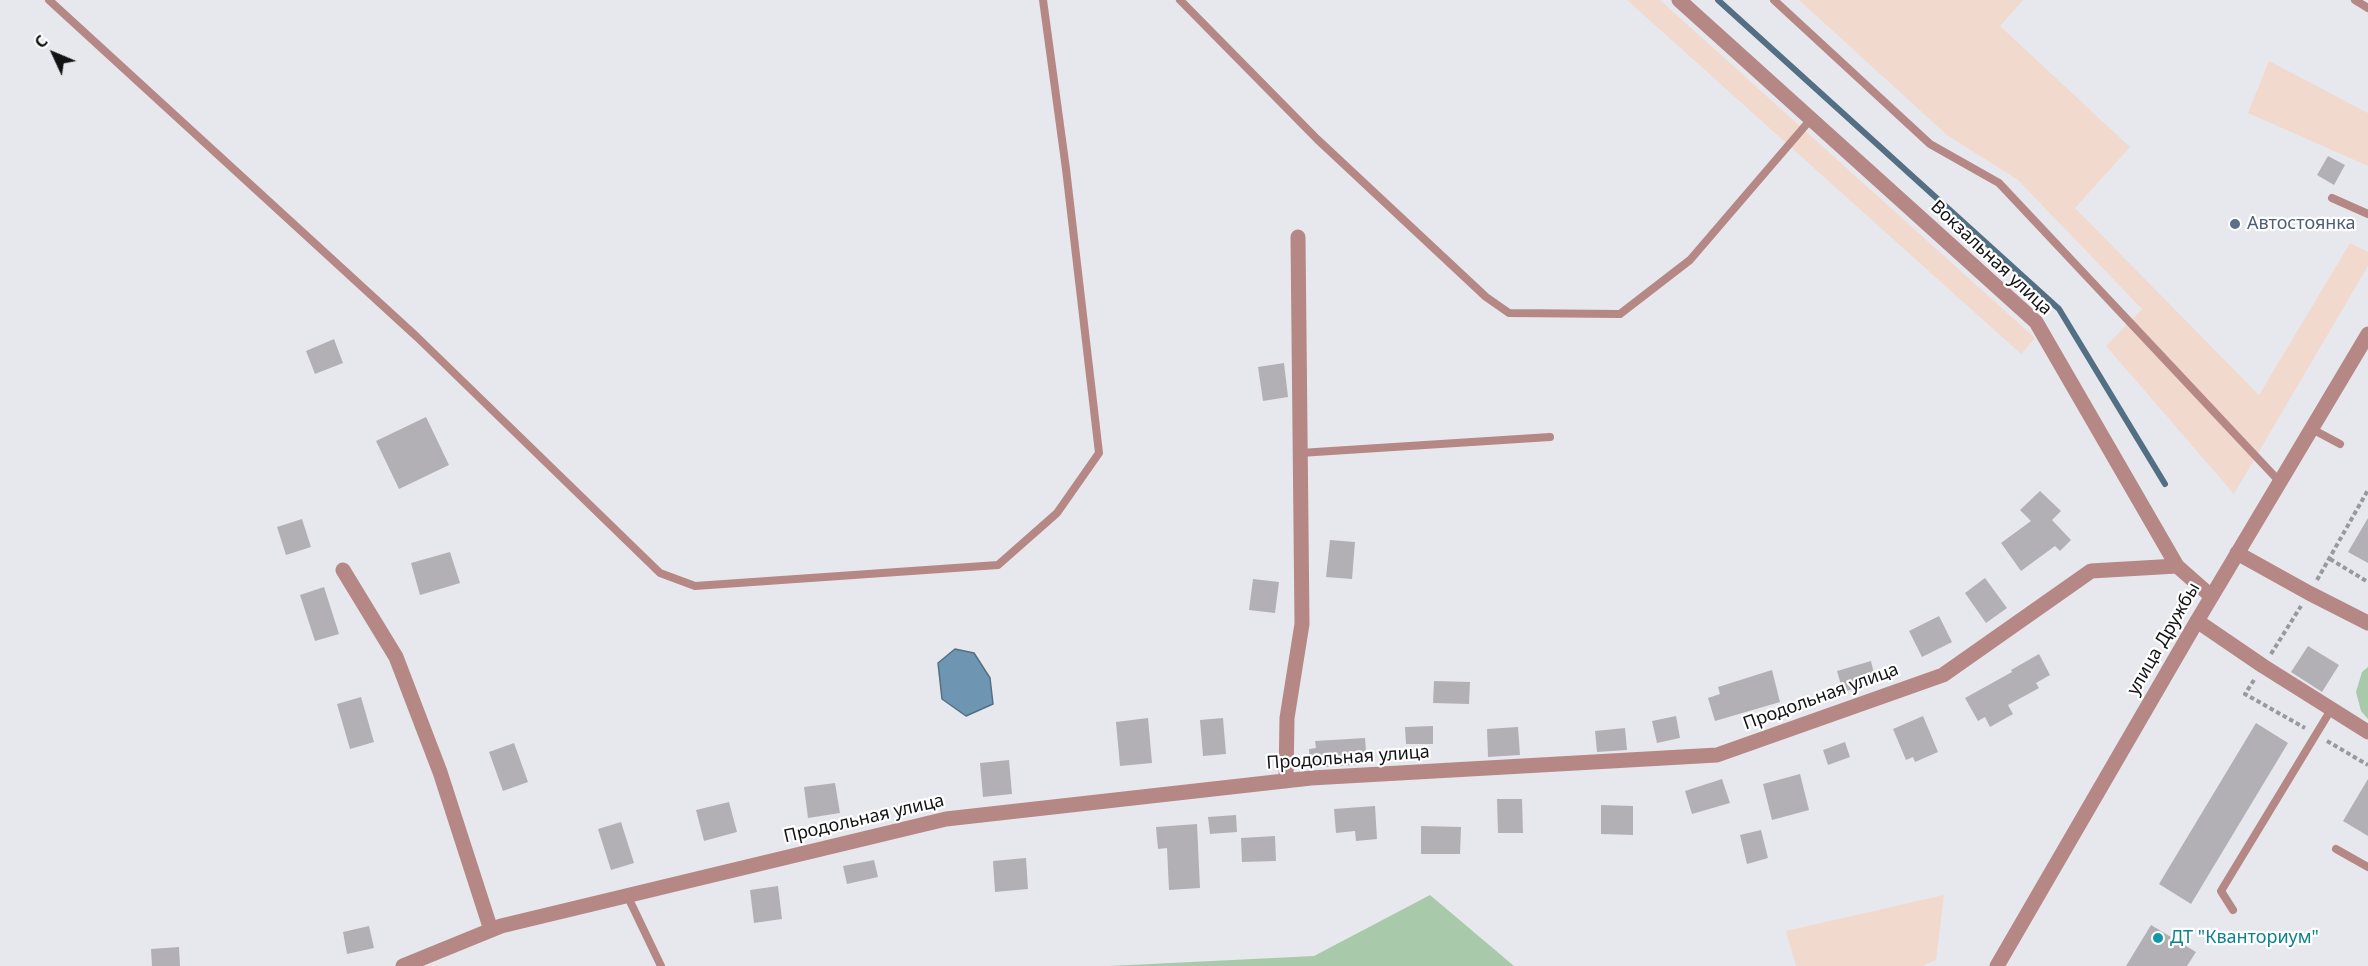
<!DOCTYPE html>
<meta charset="utf-8">
<style>
body{margin:0}
#map{position:relative;width:2368px;height:966px;overflow:hidden;background:#e7e8ed;font-family:"Noto Sans",sans-serif}
canvas{display:block}
.north{position:absolute;left:24px;top:24px;width:60px;height:60px;-webkit-text-stroke:4px #fff;paint-order:stroke;rotate:314deg;font-size:16px;font-weight:700;line-height:24px;text-align:center;color:#131315}
.north::after{content:'';display:block;margin:auto;width:21px;height:27px;background:#131315;clip-path:polygon(50% 0,100% 100%,50% 72%,0 100%)}
</style>
<div id="map">
<canvas width="2368" height="966"></canvas>
<div class="north">С</div>
</div>
<script>
const ctx = document.querySelector('canvas').getContext('2d');
ctx.lineJoin = 'round';
function fillPath(path, color) { ctx.fillStyle = color; ctx.fill(path, 'evenodd'); }
const shape = rows => new Path2D(rows.map(r => 'M' + r).join(''));
function stroke(path, color, width, dash) { ctx.strokeStyle = color; ctx.lineWidth = width; ctx.lineCap = dash ? 'butt' : 'round'; ctx.setLineDash(dash || []); ctx.stroke(path); }
function label(font, color, halo, rows, align = 'center') {
  ctx.font = font + ' "Noto Sans",sans-serif'; ctx.lineWidth = 4.5; ctx.setLineDash([]); ctx.textBaseline = 'middle'; ctx.strokeStyle = halo; ctx.fillStyle = color; for (const [text, x, y, turn = 0] of rows) {
    ctx.save(); ctx.translate(x, y); ctx.rotate((+turn || 0) * Math.PI / 180); ctx.textAlign = isNaN(turn) ? turn : align; if (halo) ctx.strokeText(text, 0, 0); ctx.fillText(text, 0, 0); ctx.restore();
  }
}
fillPath(shape([
 [1627,0,1660,0,2035,338,2021,354],
 [1799,0,2023,0,2000,26,2130,147,2075,208,2259,395,2350,243,2368,252,2368,266,2234,494,2106,346,2142,309,2018,180,1947,135],
 [2269,61,2368,113,2368,166,2248,113],
 [1944,895,1936,960,1922,966,1796,966,1786,931]
]), '#f1d9ce');
fillPath(shape([
 [2368,667,2368,719,2361,711,2356,692,2362,672],
 [1430,895,1514,966,1109,966,1314,956]
]), '#a9caaa');
const water = shape([
 [955,649,974,653,990,678,993,704,966,716,942,699,938,663,955,649]
]);
fillPath(water, '#6e96b3');
stroke(water, '#536f84', 1.5);
stroke(shape([
 [1718,0,2059,309,2165,484]
]), '#536f84', 6);
fillPath(shape([
 [2328,156,2345,165,2334,185,2317,175],
 [334,339,343,363,315,374,306,351],
 [1284,363,1288,397,1263,401,1258,367],
 [426,417,449,465,399,489,376,441],
 [2040,491,2061,511,2052,520,2071,540,2060,551,2055,546,2021,571,2001,543,2031,521,2020,510],
 [2368,518,2368,563,2348,552],
 [302,519,311,547,286,555,277,527],
 [1330,540,1355,542,1352,579,1326,577],
 [450,552,460,583,420,595,411,563],
 [1985,578,2007,608,1986,623,1965,593],
 [1253,579,1279,582,1275,613,1249,610],
 [324,587,339,634,315,641,300,595],
 [1939,616,1952,642,1922,657,1909,631],
 [2308,646,2339,665,2322,692,2291,672],
 [2039,654,2050,675,2036,683,2039,688,2008,705,2013,714,1990,727,1985,717,1978,721,1965,698,2012,672,2011,670],
 [1871,661,1876,682,1843,692,1837,671],
 [1772,670,1780,702,1715,721,1708,698,1720,694,1718,687],
 [1434,681,1470,682,1469,704,1433,703],
 [361,697,374,742,350,749,337,704],
 [1676,716,1680,738,1657,743,1652,721],
 [1923,716,1938,752,1915,762,1913,757,1906,760,1893,729],
 [1148,718,1152,763,1120,766,1116,722],
 [1223,718,1226,754,1203,756,1200,720],
 [2256,723,2288,743,2191,904,2159,884],
 [1433,726,1433,744,1406,744,1405,727],
 [1518,727,1520,755,1488,757,1487,729],
 [1625,728,1627,750,1597,752,1595,731],
 [1365,738,1367,764,1310,768,1309,749,1316,748,1315,741],
 [1845,742,1850,757,1828,765,1823,750],
 [514,743,528,782,503,791,489,752],
 [1009,760,1012,794,983,797,980,763],
 [1800,774,1809,810,1772,820,1763,784],
 [1722,779,1730,803,1692,814,1685,791],
 [2368,779,2368,836,2343,821],
 [835,783,840,813,808,818,804,787],
 [1497,799,1522,799,1523,833,1498,833],
 [729,802,737,832,704,841,696,810],
 [1601,805,1633,806,1633,835,1601,834],
 [1375,806,1377,839,1356,841,1355,831,1336,833,1334,809],
 [1236,815,1237,832,1210,834,1208,817],
 [621,822,634,863,611,870,598,829],
 [1197,824,1200,888,1169,890,1167,848,1158,849,1156,827],
 [1421,826,1461,827,1460,854,1421,854],
 [1761,830,1768,858,1747,864,1740,835],
 [1275,836,1276,861,1242,862,1241,838],
 [1026,858,1028,889,995,892,993,861],
 [874,860,878,877,847,884,843,866],
 [778,886,782,919,754,923,750,890],
 [2151,925,2196,952,2187,966,2126,966],
 [369,926,374,948,347,954,343,932],
 [179,947,180,966,152,966,151,949]
]), '#b3b0b5');
stroke(shape([
 [2330,559,2368,582],
 [2317,580,2368,490],
 [2271,654,2301,606],
 [2254,680,2245,694,2305,728],
 [2327,741,2368,765]
]), '#98999c', 4, [4.5, 3]);
stroke(shape([
 [49,0,417,337,660,573,695,586,998,565,1057,513,1099,453,1066,169,1043,0],
 [1180,0,1317,139,1486,297,1509,313,1620,314,1690,260,1811,119],
 [1774,0,1930,144,1999,183,2280,482],
 [2355,0,2368,8],
 [2332,198,2368,214],
 [2312,429,2340,444],
 [1300,453,1550,437],
 [2336,849,2368,867],
 [627,895,661,966],
 [2233,910,2221,891,2332,708]
]), '#b58886', 8);
stroke(shape([
 [1679,0,2036,322,2177,566,2211,596],
 [343,570,396,657,440,772,491,930],
 [1286,781,1287,718,1302,624,1298,237],
 [403,966,501,926,946,819,1311,778,1717,755,1943,675,2091,571,2177,566],
 [1997,966,2197,621]
]), '#b58886', 15);
stroke(shape([
 [2368,334,2197,621,2263,666,2368,732],
 [2237,553,2309,593,2368,623]
]), '#b58886', 15);
for (const [x, y, r, color] of [
 [2235,224,6,"#5c6f8a"],
 [2158,938,6,"#0f9aa8"]
]) { const dot = new Path2D(); dot.arc(x, y, r, 0, 2 * Math.PI); ctx.fillStyle = color; ctx.fill(dot); stroke(dot, '#fff', 2); }
label('18px', '#4e5e75', '#fff', [
 ["Автостоянка",2247,224]
], 'left');
label('18px', '#131315', '#fff', [
 ["Вокзальная улица",1991,258,43],
 ["улица Дружбы",2164,639,-60],
 ["Продольная улица",1821,697,-20],
 ["Продольная улица",1348,758,-4],
 ["Продольная улица",864,819,-13]
]);
label('18px', '#0d838f', '#fff', [
 ["ДТ \"Кванториум\"",2170,938]
], 'left');
</script>
